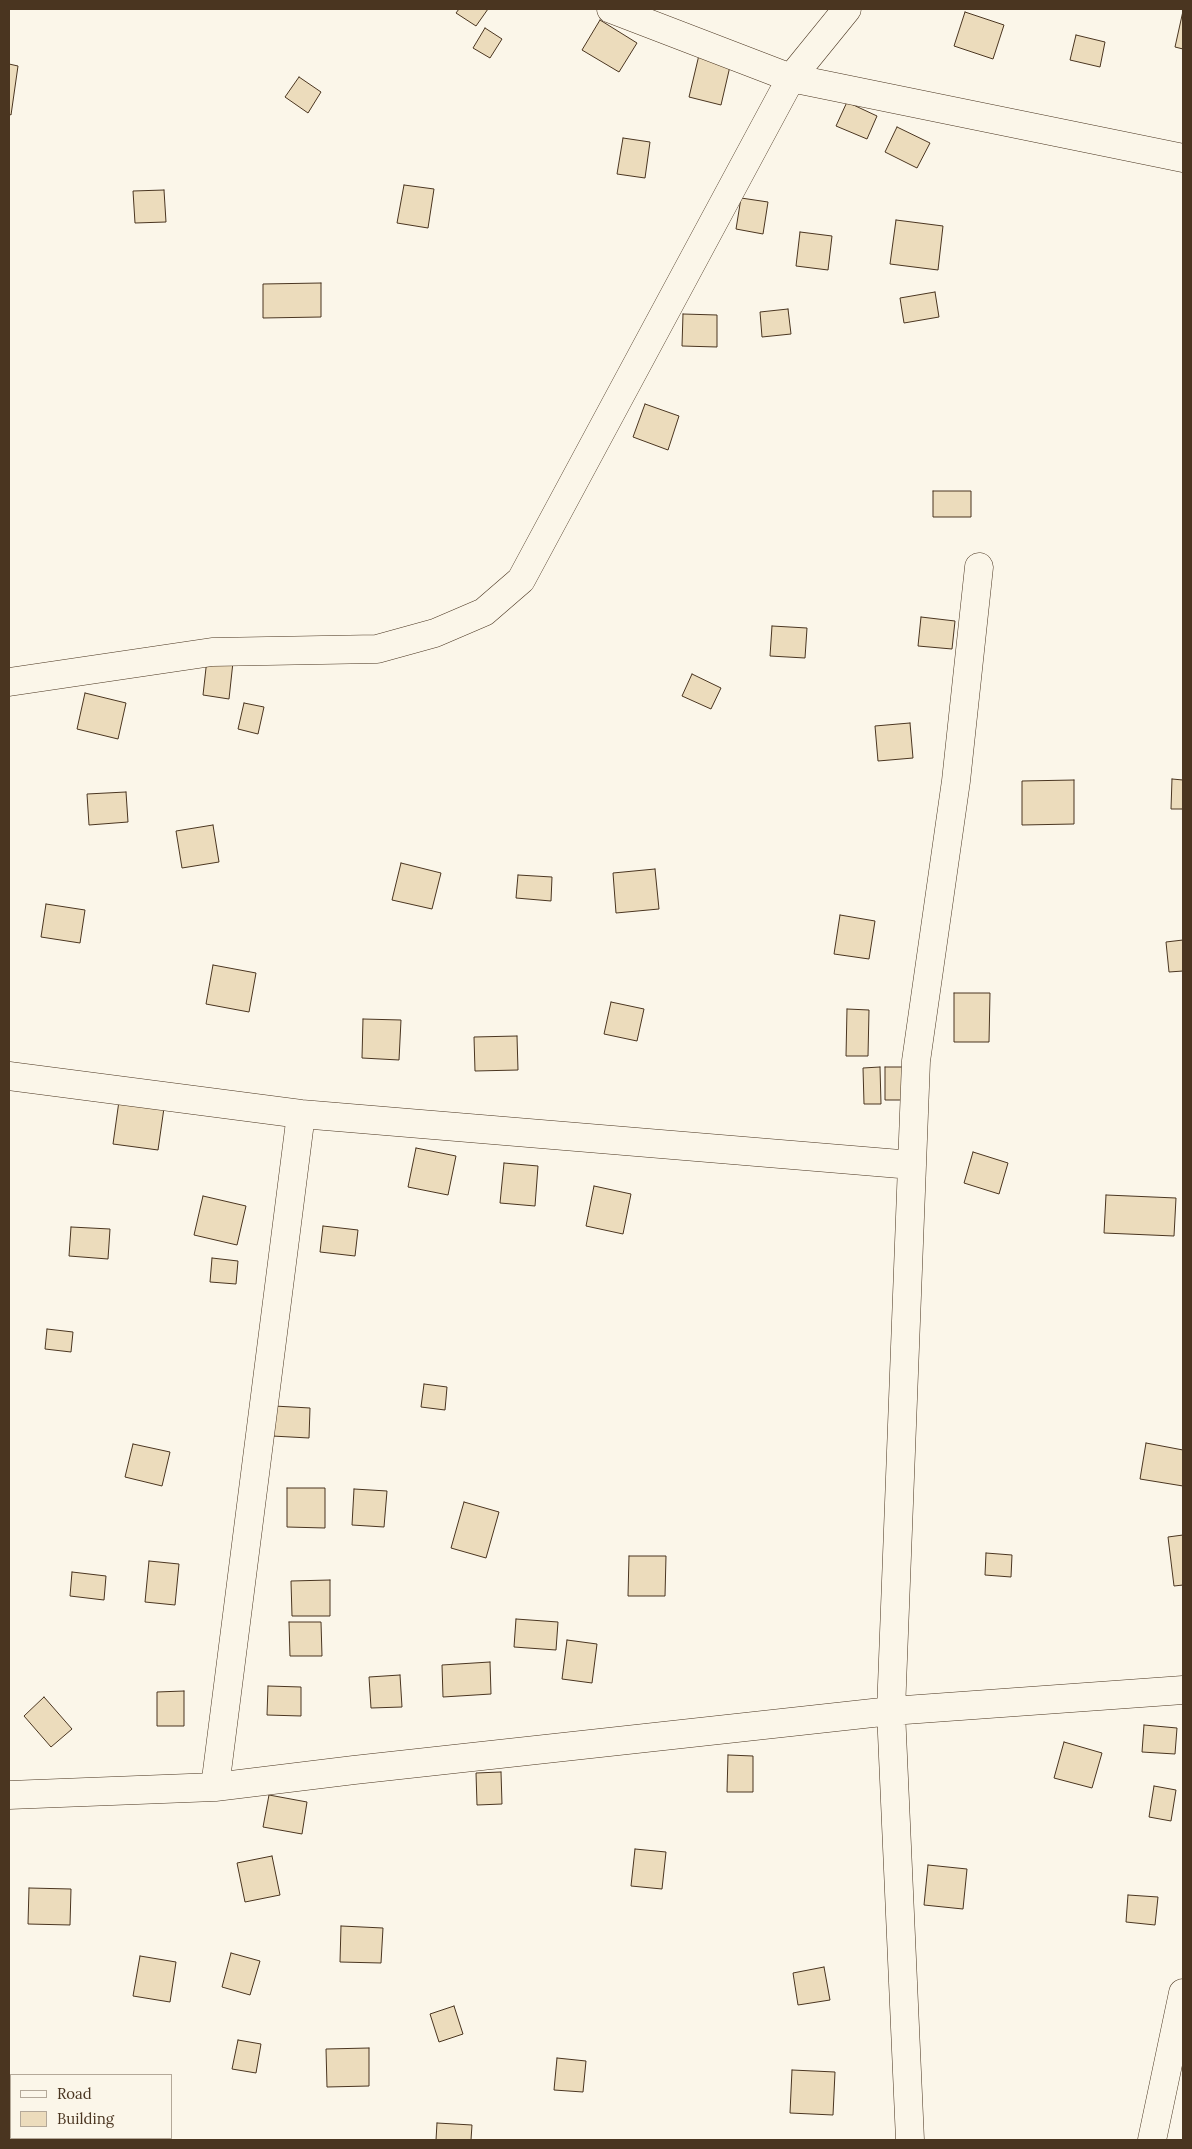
<!DOCTYPE html>
<style>
body{margin:0}
#map{position:relative;width:1192px;height:2149px;overflow:hidden;background:#fbf6e9;font-family:Lora,serif}
canvas{display:block}
.frame{position:absolute;inset:0;border:10px solid #4a3520;pointer-events:none}
.legend{position:absolute;left:10px;top:2074px;width:162px;height:65px;box-sizing:border-box;background:#fbf6e9;border:1px solid #b4a999;margin:0;padding:6px 9px;list-style:none;font-size:15px;color:#4a3520}
.legend li{display:flex;align-items:center;gap:10px;height:25px}
.legend b{width:25px;border:1px solid #b4a999}
</style>
<div id="map">
<canvas width="1192" height="2149"></canvas>
<div class="frame"></div>
<ul class="legend">
<li><b style="height:6px;background:#fbf6e9"></b>Road</li>
<li><b style="height:14px;background:#ecdcbc"></b>Building</li>
</ul>
</div>
<script>
const ctx = document.querySelector('canvas').getContext('2d');
ctx.lineJoin = 'round';
function fillPath(path, color) { ctx.fillStyle = color; ctx.fill(path, 'evenodd'); }
const shape = rows => new Path2D(rows.map(r => 'M' + r).join(''));
function stroke(path, color, width, dash) { ctx.strokeStyle = color; ctx.lineWidth = width; ctx.lineCap = dash ? 'butt' : 'round'; ctx.setLineDash(dash || []); ctx.stroke(path); }
const building = shape([
 [459,9,488,9,476,26,456,13,459,9],
 [1183,11,1183,49,1175,47,1183,11],
 [965,12,1004,25,993,59,954,46,965,12],
 [600,20,637,43,619,72,582,50,600,20],
 [485,28,502,39,490,58,473,48,485,28],
 [1076,35,1105,42,1100,67,1070,60,1076,35],
 [699,55,731,62,721,105,689,97,699,55],
 [9,64,18,66,11,115,9,114,9,64],
 [299,77,321,92,308,113,285,97,299,77],
 [847,102,877,116,867,139,836,126,847,102],
 [897,127,930,143,917,168,885,152,897,127],
 [623,138,650,142,645,178,617,174,623,138],
 [404,185,434,189,428,228,397,223,404,185],
 [164,190,166,222,135,223,133,191,164,190],
 [741,198,768,202,763,234,736,229,741,198],
 [896,220,943,226,938,270,890,264,896,220],
 [800,232,832,236,828,270,796,266,800,232],
 [321,283,321,317,263,318,263,284,321,283],
 [935,292,939,317,904,323,900,298,935,292],
 [788,309,791,334,762,337,760,312,788,309],
 [683,314,717,315,717,347,682,346,683,314],
 [645,404,679,416,668,450,633,437,645,404],
 [933,491,971,491,971,517,933,517,933,491],
 [921,617,955,621,952,649,918,646,921,617],
 [772,626,807,628,805,658,770,656,772,626],
 [207,659,233,662,229,699,203,695,207,659],
 [692,674,721,688,711,709,682,696,692,674],
 [85,693,126,703,118,739,77,729,85,693],
 [244,703,264,707,258,734,238,729,244,703],
 [910,723,913,758,878,761,875,726,910,723],
 [1172,779,1183,780,1183,809,1171,809,1172,779],
 [1074,780,1074,824,1022,825,1022,781,1074,780],
 [126,792,128,822,89,825,87,794,126,792],
 [213,825,219,862,182,868,176,831,213,825],
 [401,863,441,873,432,909,392,900,401,863],
 [655,869,659,909,616,913,613,873,655,869],
 [518,875,552,877,551,901,516,898,518,875],
 [46,904,85,910,80,943,41,937,46,904],
 [840,915,875,921,869,959,834,954,840,915],
 [1183,940,1183,971,1169,972,1166,942,1183,940],
 [213,965,256,973,249,1012,206,1004,213,965],
 [954,993,990,993,989,1042,954,1042,954,993],
 [611,1002,644,1009,637,1041,604,1034,611,1002],
 [847,1009,869,1010,868,1056,846,1056,847,1009],
 [363,1019,401,1020,399,1060,362,1058,363,1019],
 [517,1036,518,1070,475,1071,474,1037,517,1036],
 [880,1067,881,1104,864,1104,863,1068,880,1067],
 [885,1067,903,1067,903,1100,885,1100,885,1067],
 [119,1101,164,1108,158,1150,113,1144,119,1101],
 [416,1148,456,1156,448,1195,408,1187,416,1148],
 [973,1152,1008,1163,999,1194,964,1183,973,1152],
 [504,1163,538,1166,535,1206,500,1203,504,1163],
 [594,1186,631,1194,623,1234,586,1226,594,1186],
 [1106,1195,1176,1198,1174,1236,1104,1233,1106,1195],
 [203,1196,246,1206,237,1245,194,1235,203,1196],
 [323,1226,358,1230,355,1256,320,1252,323,1226],
 [71,1227,110,1229,108,1259,69,1256,71,1227],
 [212,1258,238,1261,236,1284,210,1282,212,1258],
 [47,1329,73,1332,71,1352,45,1349,47,1329],
 [424,1384,447,1387,445,1410,421,1407,424,1384],
 [274,1406,310,1408,309,1438,272,1436,274,1406],
 [1146,1443,1183,1450,1183,1486,1140,1479,1146,1443],
 [133,1444,170,1452,162,1486,125,1477,133,1444],
 [287,1488,325,1488,325,1528,287,1527,287,1488],
 [354,1489,387,1491,384,1527,352,1525,354,1489],
 [464,1502,499,1512,486,1558,451,1548,464,1502],
 [1183,1535,1183,1585,1174,1586,1168,1537,1183,1535],
 [986,1553,1012,1555,1011,1577,985,1575,986,1553],
 [629,1556,666,1556,665,1596,628,1596,629,1556],
 [149,1561,179,1564,175,1605,145,1602,149,1561],
 [72,1572,106,1576,104,1600,70,1596,72,1572],
 [330,1580,330,1616,292,1616,291,1581,330,1580],
 [516,1619,558,1622,556,1650,514,1647,516,1619],
 [289,1622,321,1622,322,1656,290,1656,289,1622],
 [567,1640,597,1644,592,1683,562,1679,567,1640],
 [490,1662,491,1694,443,1697,442,1665,490,1662],
 [400,1675,402,1707,371,1708,369,1677,400,1675],
 [268,1686,301,1687,301,1716,267,1715,268,1686],
 [184,1691,184,1726,157,1726,157,1692,184,1691],
 [44,1697,72,1729,51,1747,24,1716,44,1697],
 [1144,1725,1177,1728,1175,1754,1142,1752,1144,1725],
 [1064,1742,1102,1753,1092,1788,1054,1778,1064,1742],
 [728,1755,753,1756,753,1792,727,1792,728,1755],
 [501,1772,502,1804,477,1805,476,1773,501,1772],
 [1154,1786,1176,1790,1171,1821,1149,1817,1154,1786],
 [269,1795,307,1802,302,1834,263,1827,269,1795],
 [635,1849,666,1852,662,1889,631,1886,635,1849],
 [272,1856,280,1895,245,1902,237,1863,272,1856],
 [928,1865,967,1869,963,1909,924,1905,928,1865],
 [29,1888,71,1889,70,1925,28,1924,29,1888],
 [1128,1895,1158,1897,1155,1925,1126,1922,1128,1895],
 [341,1926,383,1928,381,1963,340,1962,341,1926],
 [231,1953,260,1961,250,1995,222,1987,231,1953],
 [140,1956,176,1962,170,2002,133,1996,140,1956],
 [824,1967,830,2000,798,2005,793,1973,824,1967],
 [454,2006,463,2034,439,2042,430,2014,454,2006],
 [238,2040,261,2044,256,2073,232,2069,238,2040],
 [369,2048,369,2086,327,2087,326,2049,369,2048],
 [557,2058,586,2061,583,2092,554,2090,557,2058],
 [792,2070,835,2072,833,2115,790,2113,792,2070],
 [9,2075,13,2075,11,2075,11,2127,9,2127,9,2075],
 [437,2123,472,2125,471,2140,436,2140,437,2123]
]);
fillPath(building, '#ecdcbc');
stroke(building, '#4a3520', 1);
const street = shape([
 [611,9,791,78,1183,158],
 [9,682,212,652,377,649,435,633,484,612,521,580,791,78,847,9],
 [9,1076,301,1114,912,1165],
 [215,1787,301,1114],
 [9,1795,215,1787,354,1770,891,1711,1183,1690],
 [910,2140,891,1711,916,1061,956,781,979,567],
 [1152,2140,1183,1993]
]);
stroke(street, '#4a3520', 29);
stroke(street, '#fbf6e9', 28);
</script>
